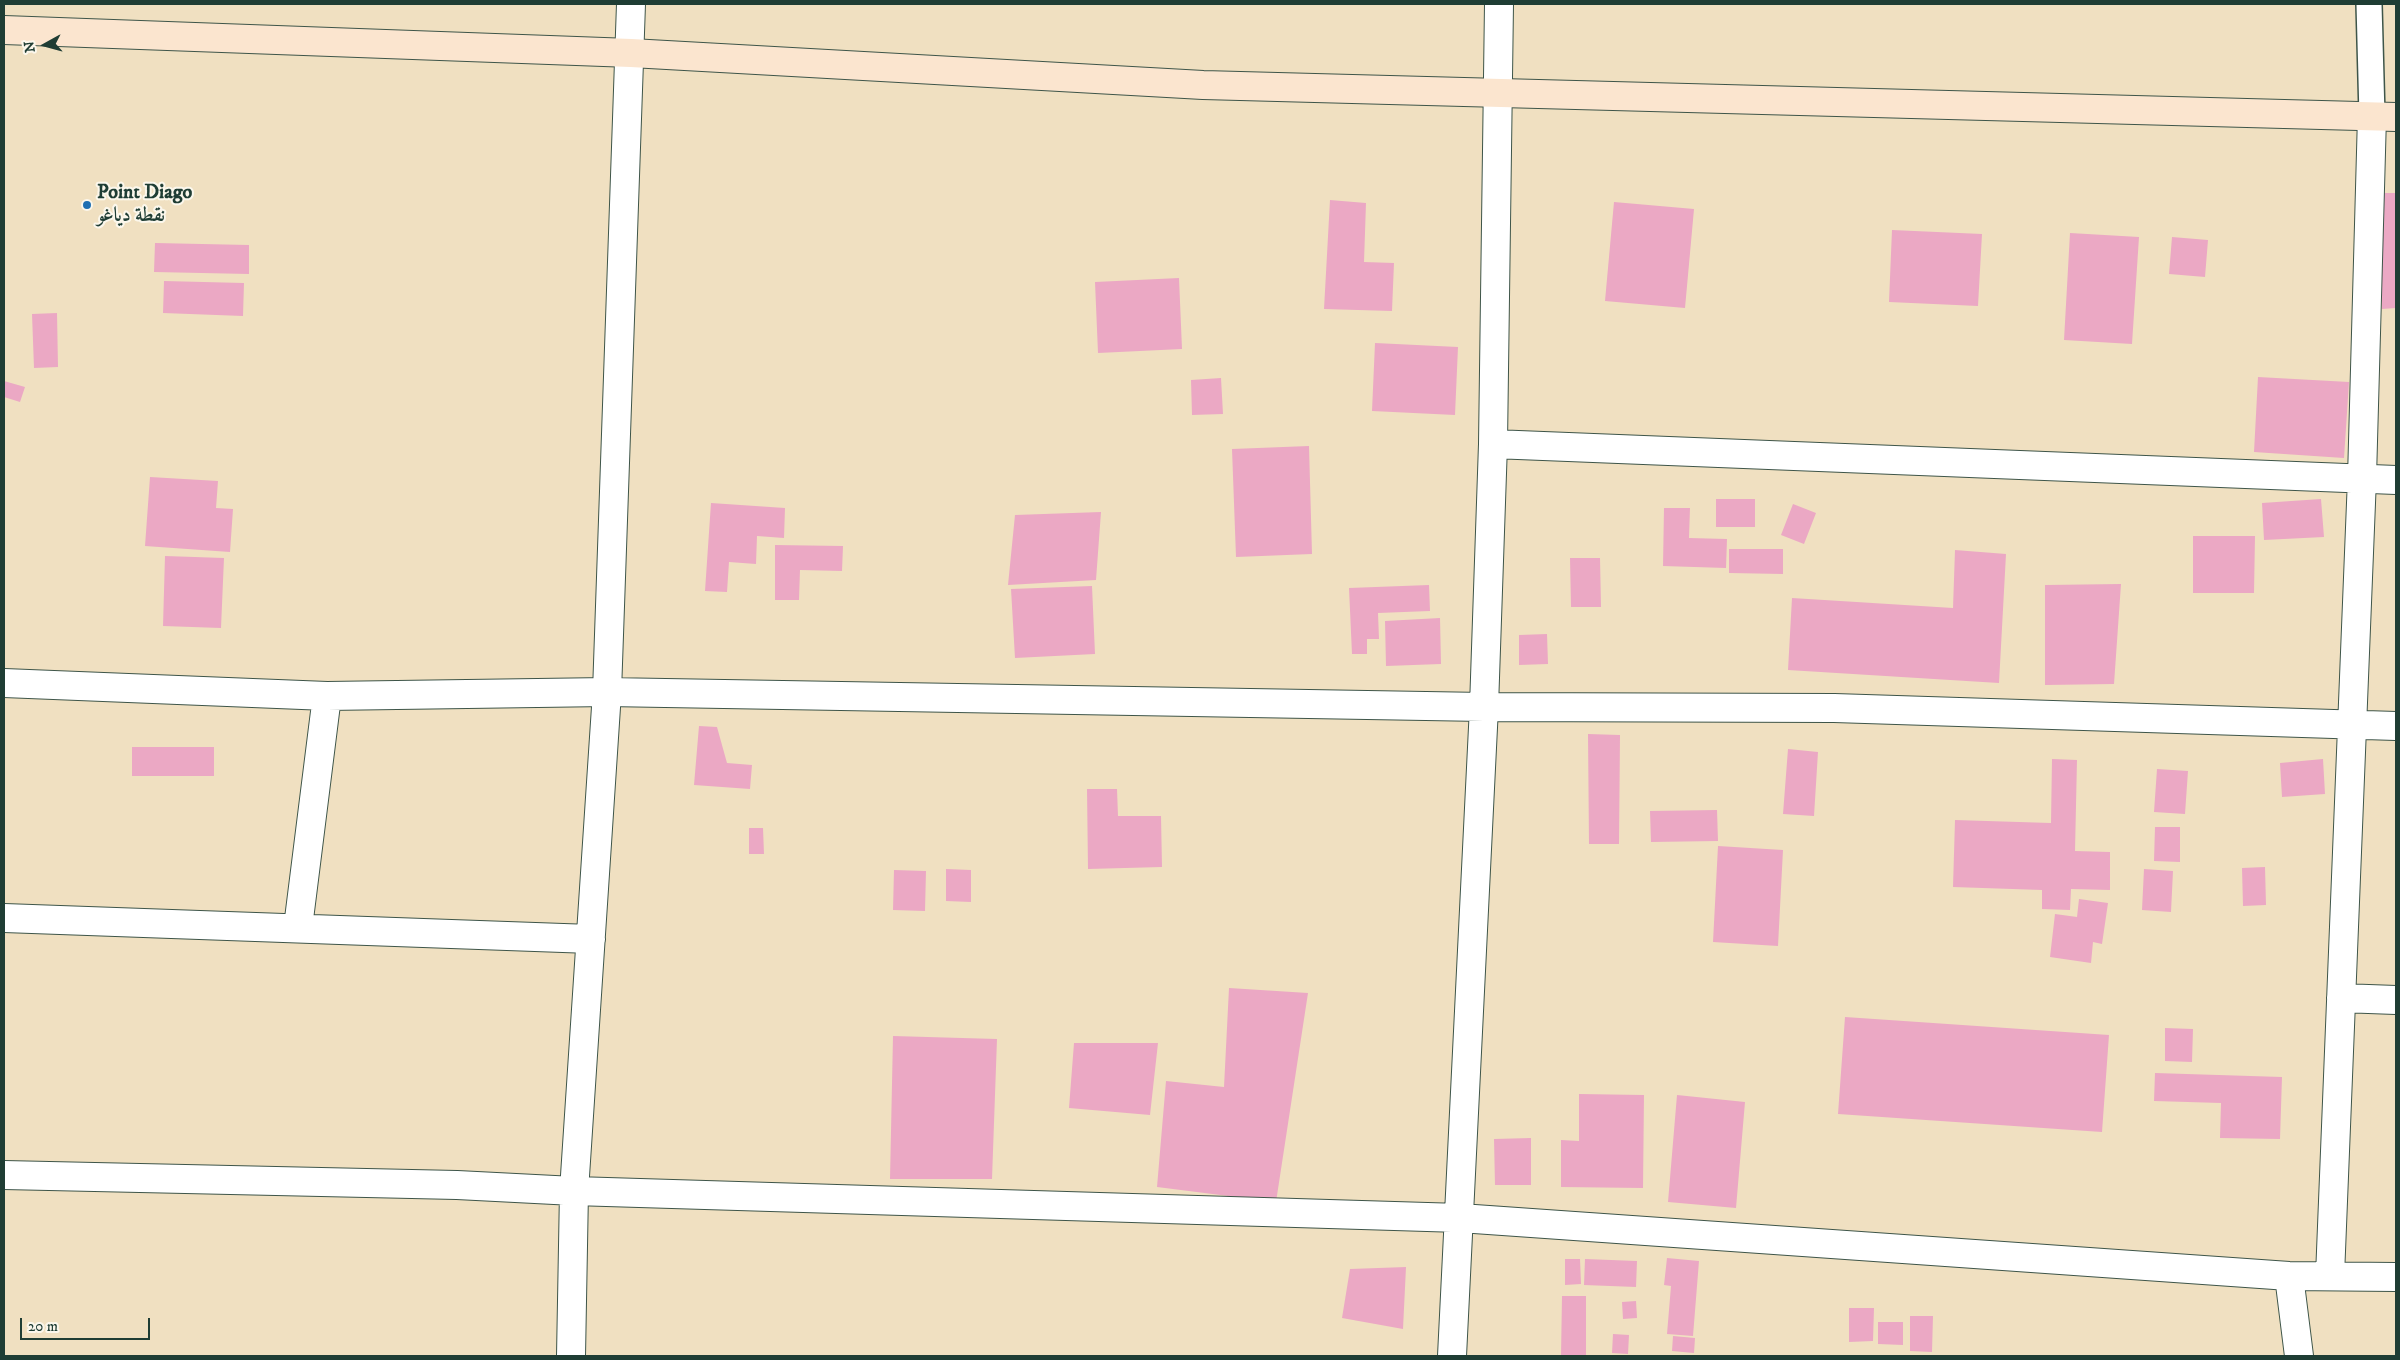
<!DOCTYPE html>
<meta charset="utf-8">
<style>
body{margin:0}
#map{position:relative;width:2400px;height:1360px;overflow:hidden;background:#f0e0c1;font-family:"IM FELL DW Pica",serif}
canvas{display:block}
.frame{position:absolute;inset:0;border:5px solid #1f3d34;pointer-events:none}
.north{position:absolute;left:20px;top:20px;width:50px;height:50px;-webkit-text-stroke:4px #fbf7ec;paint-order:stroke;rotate:263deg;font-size:14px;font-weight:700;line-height:20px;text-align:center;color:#1f3d34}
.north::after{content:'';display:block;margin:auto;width:18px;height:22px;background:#1f3d34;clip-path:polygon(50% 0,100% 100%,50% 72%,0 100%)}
.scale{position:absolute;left:20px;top:1318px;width:130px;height:22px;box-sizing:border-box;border:2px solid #1f3d34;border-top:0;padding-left:6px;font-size:15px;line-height:18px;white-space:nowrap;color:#1f3d34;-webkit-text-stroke:4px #fbf7ec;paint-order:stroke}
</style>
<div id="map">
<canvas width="2400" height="1360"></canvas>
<div class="frame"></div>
<div class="north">N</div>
<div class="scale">20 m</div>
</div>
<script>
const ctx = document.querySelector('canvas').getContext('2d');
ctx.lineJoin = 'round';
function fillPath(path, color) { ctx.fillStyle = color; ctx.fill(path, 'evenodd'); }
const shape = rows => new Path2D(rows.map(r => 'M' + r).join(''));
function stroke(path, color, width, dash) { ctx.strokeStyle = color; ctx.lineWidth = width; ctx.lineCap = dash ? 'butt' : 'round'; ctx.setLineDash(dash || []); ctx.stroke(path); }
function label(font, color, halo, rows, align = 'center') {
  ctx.font = font + ' "IM FELL DW Pica",Amiri,serif'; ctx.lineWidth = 4; ctx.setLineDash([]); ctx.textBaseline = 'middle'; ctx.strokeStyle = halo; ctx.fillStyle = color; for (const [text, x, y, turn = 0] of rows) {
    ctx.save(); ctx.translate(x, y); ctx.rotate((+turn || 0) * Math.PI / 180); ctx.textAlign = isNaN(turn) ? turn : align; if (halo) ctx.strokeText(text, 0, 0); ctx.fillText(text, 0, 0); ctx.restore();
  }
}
fillPath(shape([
 [2382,193,2396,193,2396,308,2382,309],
 [1330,200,1366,203,1364,262,1394,263,1392,311,1324,309],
 [1614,202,1694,209,1685,308,1605,301],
 [1892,230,1982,234,1978,306,1889,302],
 [2070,233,2139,237,2132,344,2064,340],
 [2172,237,2208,240,2205,277,2169,274],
 [155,243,249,245,249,274,154,272],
 [1179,278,1182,349,1098,353,1095,282],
 [164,281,244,283,243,316,163,313],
 [57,313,58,367,34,368,32,314],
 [1375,343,1458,347,1455,415,1372,411],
 [2258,377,2349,382,2344,458,2254,452],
 [1221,378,1223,414,1192,415,1191,380],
 [4,381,25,387,20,402,4,397],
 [1309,446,1312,554,1236,557,1232,449],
 [150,477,218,481,216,508,233,509,230,552,145,546],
 [1716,499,1755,499,1755,527,1716,527],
 [2321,499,2324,537,2264,540,2262,503],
 [711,503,785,508,784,538,757,536,756,564,729,562,727,592,705,591],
 [1793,504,1816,513,1804,544,1781,535],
 [1664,508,1690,508,1689,538,1727,539,1726,568,1663,566],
 [1101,512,1096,580,1008,585,1015,515],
 [2193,536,2255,536,2254,593,2193,593],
 [775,545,843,546,842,571,800,570,799,600,775,600],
 [1729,549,1783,549,1783,574,1729,573],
 [1955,550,2006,554,1999,683,1788,670,1792,598,1953,608],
 [165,556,224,558,221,628,163,626],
 [1570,558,1600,558,1601,607,1571,607],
 [2121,584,2114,684,2045,685,2045,585],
 [1429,585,1430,611,1378,613,1379,639,1367,639,1367,654,1352,654,1349,588],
 [1092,586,1095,654,1015,658,1011,589],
 [1440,618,1441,664,1386,666,1385,621],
 [1547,634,1548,664,1519,665,1519,635],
 [699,726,717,727,727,763,752,765,750,789,694,785],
 [1588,734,1620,735,1619,844,1589,844],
 [132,747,214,747,214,776,132,776],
 [1788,749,1818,752,1814,816,1783,814],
 [2052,759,2077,760,2075,851,2110,852,2110,890,2071,889,2070,910,2042,909,2042,890,1953,887,1955,820,2051,823],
 [2323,759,2325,794,2282,797,2280,763],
 [2157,769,2188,771,2185,814,2154,812],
 [1087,789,1117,789,1118,816,1161,816,1162,867,1088,869],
 [1717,810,1718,841,1651,842,1650,811],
 [2155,827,2180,827,2180,862,2154,861],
 [749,828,763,828,764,854,749,854],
 [1718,846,1783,850,1778,946,1713,942],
 [2265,867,2266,905,2243,906,2242,868],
 [946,869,971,870,971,902,946,901],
 [2144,869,2173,871,2171,912,2142,910],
 [894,870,926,871,925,911,893,910],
 [2079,899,2108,903,2102,944,2093,942,2091,963,2050,957,2055,914,2077,917],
 [1229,988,1308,993,1276,1202,1157,1187,1166,1081,1224,1087],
 [1845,1017,2109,1035,2102,1132,1838,1114],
 [2165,1028,2193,1029,2192,1062,2165,1061],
 [893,1036,997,1039,992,1179,890,1179],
 [1074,1043,1158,1043,1150,1115,1069,1108],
 [2155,1073,2282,1077,2280,1139,2220,1138,2221,1103,2154,1101],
 [1579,1094,1644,1095,1643,1188,1561,1187,1561,1140,1579,1141],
 [1677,1095,1745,1102,1736,1208,1668,1202],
 [1531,1138,1531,1185,1495,1185,1494,1139],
 [1667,1258,1699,1261,1693,1336,1667,1334,1671,1286,1664,1285],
 [1565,1259,1580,1259,1581,1284,1565,1285],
 [1585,1259,1637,1261,1636,1287,1584,1285],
 [1406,1267,1403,1329,1342,1318,1350,1269],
 [1562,1296,1586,1296,1586,1356,1561,1356],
 [1636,1301,1637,1318,1623,1319,1622,1302],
 [1849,1308,1874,1308,1873,1341,1849,1342],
 [1910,1316,1933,1316,1932,1352,1910,1351],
 [1878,1322,1903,1322,1903,1345,1878,1344],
 [1613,1334,1629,1335,1628,1354,1612,1353],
 [1673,1336,1695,1338,1694,1353,1672,1351]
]), '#eba8c4');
const lane = shape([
 [2369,4,2372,116]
]);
const street = shape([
 [631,4,607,692,1484,707,1834,708,2396,726],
 [1493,444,2396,480],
 [4,683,327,696,607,692,574,1191,571,1356],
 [4,918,591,939],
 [298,927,327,696],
 [2341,998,2396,1000],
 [4,1175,457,1185,574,1191,1460,1218,2289,1276,2396,1277],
 [2289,1276,2299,1356],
 [2330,1276,2362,478,2372,116],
 [1452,1356,1484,707,1493,444,1499,4]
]);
const secondary = shape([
 [4,30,631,53,1203,85,2396,117]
]);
stroke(lane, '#3e5549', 28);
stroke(street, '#3e5549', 30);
stroke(secondary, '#3e5549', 30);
stroke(lane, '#fff', 25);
stroke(street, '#fff', 28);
stroke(secondary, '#fbe5cf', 28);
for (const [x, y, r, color] of [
 [87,205,5,"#1f6fb2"]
]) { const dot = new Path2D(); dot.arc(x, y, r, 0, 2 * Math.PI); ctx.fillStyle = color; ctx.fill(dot); stroke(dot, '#fbf7ec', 2); }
label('bold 20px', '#1f3d34', '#fbf7ec', [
 ["Point Diago",97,194],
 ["نقطة دياغو",97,217]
], 'left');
</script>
